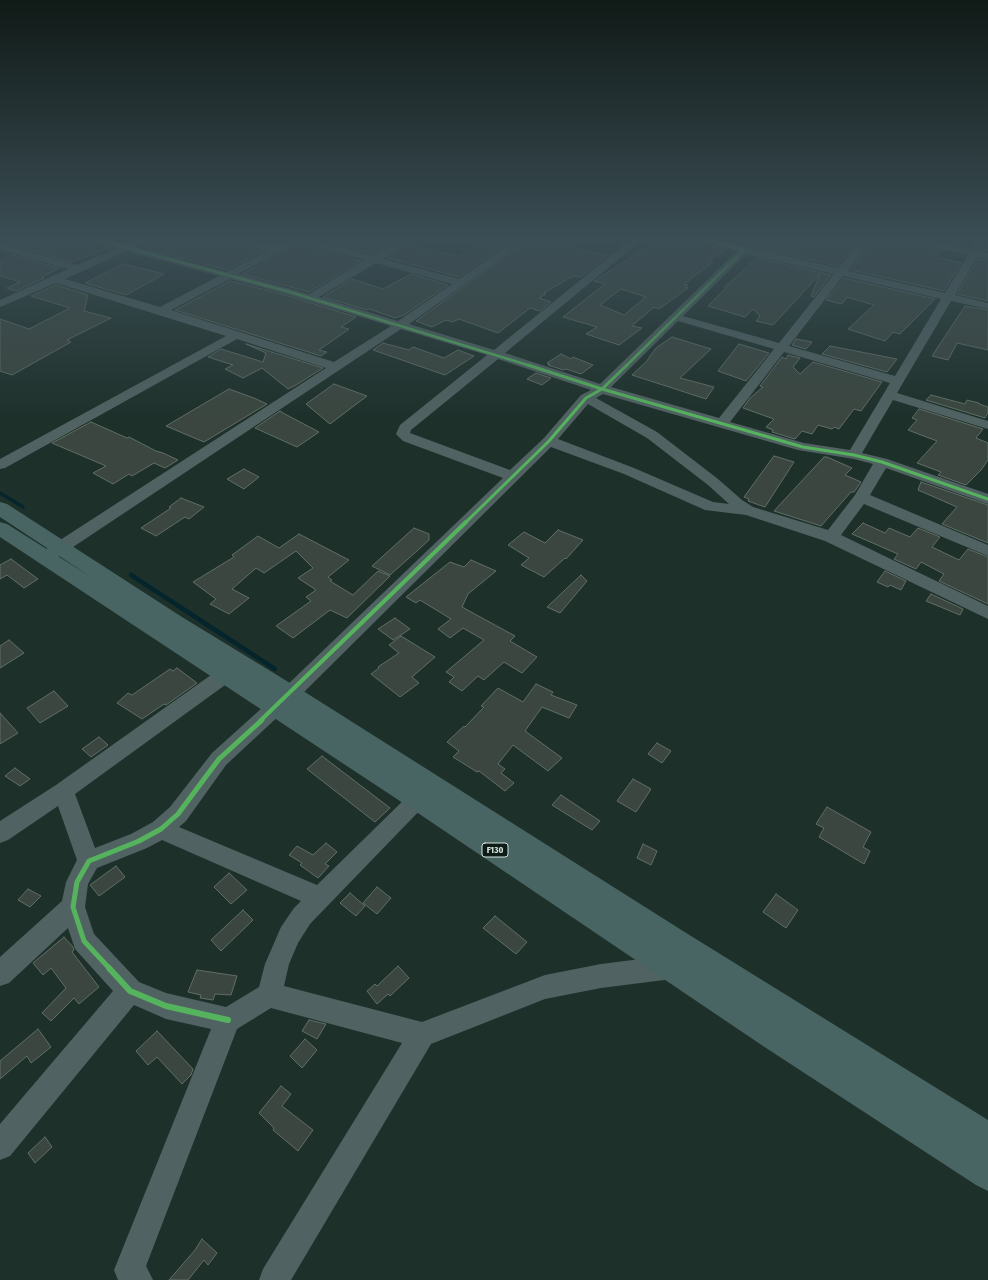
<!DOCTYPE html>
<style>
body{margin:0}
canvas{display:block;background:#1e302a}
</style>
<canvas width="988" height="1280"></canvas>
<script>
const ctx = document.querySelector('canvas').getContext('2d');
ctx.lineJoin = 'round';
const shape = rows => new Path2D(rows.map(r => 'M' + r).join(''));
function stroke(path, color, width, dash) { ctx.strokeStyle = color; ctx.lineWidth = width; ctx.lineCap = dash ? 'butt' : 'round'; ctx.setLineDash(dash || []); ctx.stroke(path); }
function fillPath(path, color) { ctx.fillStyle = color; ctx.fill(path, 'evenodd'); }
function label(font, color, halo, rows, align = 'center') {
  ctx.font = font + ' "Fira Sans Condensed",sans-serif'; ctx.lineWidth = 3.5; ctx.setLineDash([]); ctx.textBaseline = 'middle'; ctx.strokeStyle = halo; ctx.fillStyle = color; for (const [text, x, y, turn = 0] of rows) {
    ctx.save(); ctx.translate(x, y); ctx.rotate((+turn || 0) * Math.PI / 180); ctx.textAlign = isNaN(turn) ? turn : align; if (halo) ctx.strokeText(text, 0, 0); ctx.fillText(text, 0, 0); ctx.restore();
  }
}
stroke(shape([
 [0,493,23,507]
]), '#05252d', 3.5);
stroke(shape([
 [131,575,275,669]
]), '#05252d', 4.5);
const building = shape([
 [9,239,90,239,92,242,111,248,71,262,8,244,9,239],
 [115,239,230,239,232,242,263,251,227,270,155,251,131,240,125,242,115,239],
 [319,239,384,239,393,242,373,254,319,239],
 [498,239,514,239,459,277,388,258,407,245,434,251,437,250,457,257,487,241,498,244,498,239],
 [530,239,579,239,569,246,607,256,581,277,573,276,544,293,546,294,539,298,551,302,540,311,530,308,498,333,459,319,452,322,446,320,432,327,416,321,530,239],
 [661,239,695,239,697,242,725,250,708,261,713,262,684,284,688,285,685,287,688,288,659,309,654,307,632,326,642,328,619,345,586,334,597,327,563,317,605,284,594,281,600,277,661,239],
 [621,289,646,297,624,315,600,305,621,289],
 [748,239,860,239,837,266,748,245,748,239],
 [873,239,904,239,910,243,942,251,935,257,961,263,944,291,851,270,873,239],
 [979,239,988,239,988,251,974,248,979,239],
 [299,244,361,261,309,292,242,274,299,244],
 [12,255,59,268,42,277,44,278,16,291,7,288,20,282,0,276,0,261,12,255],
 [757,258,831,275,814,297,811,296,820,274,773,325,756,321,760,316,753,309,745,317,708,306,724,290,726,286,757,258],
 [978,259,988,260,988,301,957,294,978,259],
 [123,264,164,274,126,295,85,283,123,264],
 [411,274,448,285,404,315,395,318,369,309,367,310,323,297,352,279,383,289,411,274],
 [844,278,935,299,900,334,893,332,885,341,848,329,874,305,847,297,842,304,826,300,844,278],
 [230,281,286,295,356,317,341,327,349,329,319,350,327,352,321,356,175,310,230,281],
 [56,285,88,295,84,311,111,318,67,340,71,342,12,375,0,371,0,319,29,329,70,308,31,296,56,285],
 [965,306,988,310,988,350,957,343,948,360,932,356,965,306],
 [672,337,711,349,680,378,714,387,706,399,632,375,646,362,656,348,672,337],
 [796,339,812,342,806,349,792,345,796,339],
 [383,343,409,350,413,347,444,358,458,350,474,356,445,375,373,350,383,343],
 [246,344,323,368,296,385,288,389,262,368,243,378,225,369,233,365,208,357,221,349,263,362,266,353,246,344],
 [739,344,769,353,746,381,718,371,739,344],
 [830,346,897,359,887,372,822,354,830,346],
 [561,354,571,359,573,357,593,365,581,374,566,369,563,370,548,365,550,364,547,363,561,354],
 [788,355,800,358,793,367,800,374,813,362,882,382,861,411,854,409,839,429,834,427,832,429,818,425,812,434,802,431,795,439,772,432,773,430,766,427,774,419,743,408,750,398,763,387,760,386,782,357,786,359,788,355],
 [536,373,551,378,542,385,527,379,536,373],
 [334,384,367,396,330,424,306,404,334,384],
 [229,389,254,398,267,404,204,442,166,426,229,389],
 [931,395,965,404,967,400,979,403,979,404,988,407,988,413,985,418,926,400,931,395],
 [919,409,983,429,976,438,988,443,988,460,981,470,966,485,938,475,941,472,917,463,937,441,908,430,917,420,912,418,919,409],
 [280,411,283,413,319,432,297,447,255,428,280,411],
 [91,422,127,438,129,437,156,451,163,453,178,460,165,468,154,463,132,476,129,474,113,484,93,473,106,466,52,443,91,422],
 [774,456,794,462,765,507,748,501,749,499,744,497,774,456],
 [824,457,827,457,852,468,845,475,861,482,854,492,851,492,821,526,774,511,824,457],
 [244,469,259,477,244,489,227,479,244,469],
 [921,482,988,505,988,543,942,524,957,507,918,490,921,482],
 [181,498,204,507,189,519,185,517,156,536,141,528,171,508,169,507,181,498],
 [863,523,885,533,889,528,910,537,918,528,940,537,932,547,959,560,968,549,988,557,988,604,939,581,944,574,921,562,916,569,894,559,898,554,852,534,863,523],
 [414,528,429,534,429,540,418,550,390,575,372,566,414,528],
 [558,530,583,540,566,559,565,558,544,577,521,565,529,558,508,545,524,532,545,543,558,530],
 [299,534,349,560,328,577,332,580,330,581,353,595,378,571,390,576,347,618,330,610,293,638,276,626,311,601,306,597,316,590,298,578,313,568,296,551,264,573,256,568,232,589,249,598,229,614,210,604,216,599,193,582,234,557,232,555,258,536,279,548,299,534],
 [11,559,38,579,24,588,7,575,0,579,0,565,11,559],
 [471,560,496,571,468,594,462,607,515,636,510,641,537,657,522,673,504,662,484,680,478,676,462,691,449,682,454,677,446,672,484,640,463,628,450,638,438,629,451,619,420,600,416,603,406,597,450,562,464,567,471,560],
 [885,571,906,581,901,590,890,585,888,587,877,582,885,571],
 [581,575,587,581,560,613,547,607,581,575],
 [931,594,963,609,960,615,926,601,931,594],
 [395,618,410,629,393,640,378,629,395,618],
 [401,636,435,657,412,677,419,683,400,697,371,674,379,668,378,667,399,653,389,645,401,636],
 [9,640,24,653,0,668,0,646,9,640],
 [177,668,197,683,166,705,164,704,142,719,117,703,128,693,132,695,170,669,173,671,177,668],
 [536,684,553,692,551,695,577,705,569,718,542,707,525,731,562,758,548,771,513,745,498,764,505,769,501,773,514,783,505,791,479,771,477,772,453,757,459,751,447,742,464,726,465,727,484,707,481,706,498,688,523,702,536,684],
 [54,691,68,706,40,723,27,708,54,691],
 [0,713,18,733,0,744,0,713],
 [99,737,108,745,91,757,82,749,99,737],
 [657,743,671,751,662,763,648,754,657,743],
 [322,756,390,808,375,822,307,769,322,756],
 [15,768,30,779,20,786,5,776,15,768],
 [633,779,651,789,636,812,617,801,633,779],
 [561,795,600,821,592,830,552,805,561,795],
 [827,807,871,832,863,847,870,851,864,864,819,837,824,828,816,824,827,807],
 [326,843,337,852,325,864,329,866,318,878,300,865,302,863,289,855,297,846,313,855,326,843],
 [643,844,657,851,651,865,637,858,643,844],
 [116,866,125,877,99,896,90,885,116,866],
 [229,873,247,890,231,904,214,887,229,873],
 [377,887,391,898,377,914,363,903,377,887],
 [28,889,41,896,30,907,18,900,28,889],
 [350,893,365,906,356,916,340,903,350,893],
 [776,894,798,910,786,928,763,912,776,894],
 [243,910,253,920,221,951,211,940,243,910],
 [495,916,527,942,516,954,483,928,495,916],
 [64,937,73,947,74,950,72,952,99,987,79,1004,74,998,51,1021,42,1013,66,988,51,968,43,975,33,963,64,937],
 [398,966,409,978,390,996,388,994,377,1004,367,991,375,984,377,986,398,966],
 [197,970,237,976,231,995,215,994,213,1000,200,998,201,995,188,992,197,970],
 [309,1020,326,1024,317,1039,302,1031,309,1020],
 [38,1029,51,1047,31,1063,27,1056,0,1079,0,1061,38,1029],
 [157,1031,193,1069,191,1075,182,1084,157,1057,148,1065,136,1051,157,1031],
 [305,1039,317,1050,302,1068,290,1056,305,1039],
 [281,1086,291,1094,282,1106,313,1130,298,1151,273,1130,274,1128,259,1113,281,1086],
 [45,1137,52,1147,35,1163,28,1153,45,1137],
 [202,1239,217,1253,208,1265,204,1260,188,1280,169,1280,195,1250,202,1239]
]);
fillPath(building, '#3a463f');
stroke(building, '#606e66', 1);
fillPath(shape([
 [91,239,109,239,125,244,131,242,135,243,136,245,135,247,227,272,267,251,232,241,231,239,249,239,275,246,289,239,312,239,373,256,400,239,413,239,383,259,459,279,517,239,529,239,409,324,494,350,631,239,643,239,505,353,600,384,737,251,697,241,696,239,714,239,838,268,862,239,872,239,848,271,945,293,968,255,910,242,905,239,925,239,988,253,988,259,977,257,955,295,988,303,988,309,951,301,897,393,988,421,988,429,893,400,862,453,887,459,988,494,988,504,886,468,870,495,988,545,988,556,864,504,841,535,988,606,988,619,825,541,746,515,705,510,624,474,551,447,297,699,226,765,186,821,179,827,317,885,411,793,418,790,425,793,429,799,425,805,310,924,298,943,289,964,284,986,422,1022,545,975,601,964,672,955,681,958,684,967,681,976,672,979,601,988,545,999,431,1044,291,1280,259,1280,263,1269,402,1043,271,1008,237,1029,146,1266,153,1280,118,1280,114,1270,211,1029,166,1019,134,1005,10,1156,0,1160,0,1124,113,991,75,949,68,928,9,983,0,986,0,957,62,901,66,882,77,860,58,806,8,840,0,843,0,821,56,785,218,670,225,668,232,670,234,675,232,680,75,794,95,848,131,834,153,822,170,807,212,753,283,689,503,478,403,441,396,434,400,425,487,355,401,329,52,561,46,562,40,561,38,557,40,553,326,368,237,339,5,468,0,469,0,459,226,336,56,283,0,307,0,300,68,269,0,250,0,244,77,265,117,248,92,241,91,239],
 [299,242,365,260,309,294,238,274,299,242],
 [127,251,219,276,160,307,65,279,127,251],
 [746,254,834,274,779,343,683,316,746,254],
 [376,263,452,284,398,321,319,297,376,263],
 [843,276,941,299,895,376,789,346,843,276],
 [230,279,286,294,391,326,334,362,171,310,230,279],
 [678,321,774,349,719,418,611,387,678,321],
 [784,352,890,383,850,450,804,443,730,422,784,352],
 [498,359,591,390,581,395,544,438,510,470,410,433,411,430,498,359],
 [603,394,798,450,854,459,873,464,855,495,828,530,753,507,742,500,718,479,657,432,596,398,603,394],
 [588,404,647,438,708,485,729,504,713,502,634,468,558,439,588,404],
 [162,840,301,901,294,908,281,927,265,964,259,987,226,1007,166,993,139,982,94,934,85,907,88,884,97,868,147,848,162,840]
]), '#506261');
fillPath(shape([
 [0,502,7,504,182,617,308,694,683,931,988,1120,988,1191,976,1185,763,1046,409,807,0,537,0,522,7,524,91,577,0,517,0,502]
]), '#486563');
stroke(shape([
 [96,239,290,292,531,366],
 [626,366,744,250,701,239]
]), '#56b35d', 2.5);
stroke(shape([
 [528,365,602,389,803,447,854,455,882,462,988,499],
 [465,523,549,441,586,398,602,389,627,365]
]), '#56b35d', 3);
stroke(shape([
 [260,721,466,522]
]), '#56b35d', 4);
stroke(shape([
 [110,969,84,941,73,907,77,882,89,861,139,841,161,829,178,814,219,759,262,720]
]), '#56b35d', 5);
stroke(shape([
 [109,968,130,991,166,1006,228,1020]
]), '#56b35d', 6);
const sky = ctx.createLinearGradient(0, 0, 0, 419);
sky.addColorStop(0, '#101a17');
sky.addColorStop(0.57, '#3b4e55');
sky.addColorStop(1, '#3b4e5500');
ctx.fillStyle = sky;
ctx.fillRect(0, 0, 988, 419);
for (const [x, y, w] of [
 [495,850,26]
]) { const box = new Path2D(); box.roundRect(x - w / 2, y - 7, w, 14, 3); ctx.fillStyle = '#0e1c17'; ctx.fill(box); stroke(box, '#d2e5dd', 1); }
label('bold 9px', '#d2e5dd', null, [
 ["F130",495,850]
]);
</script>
